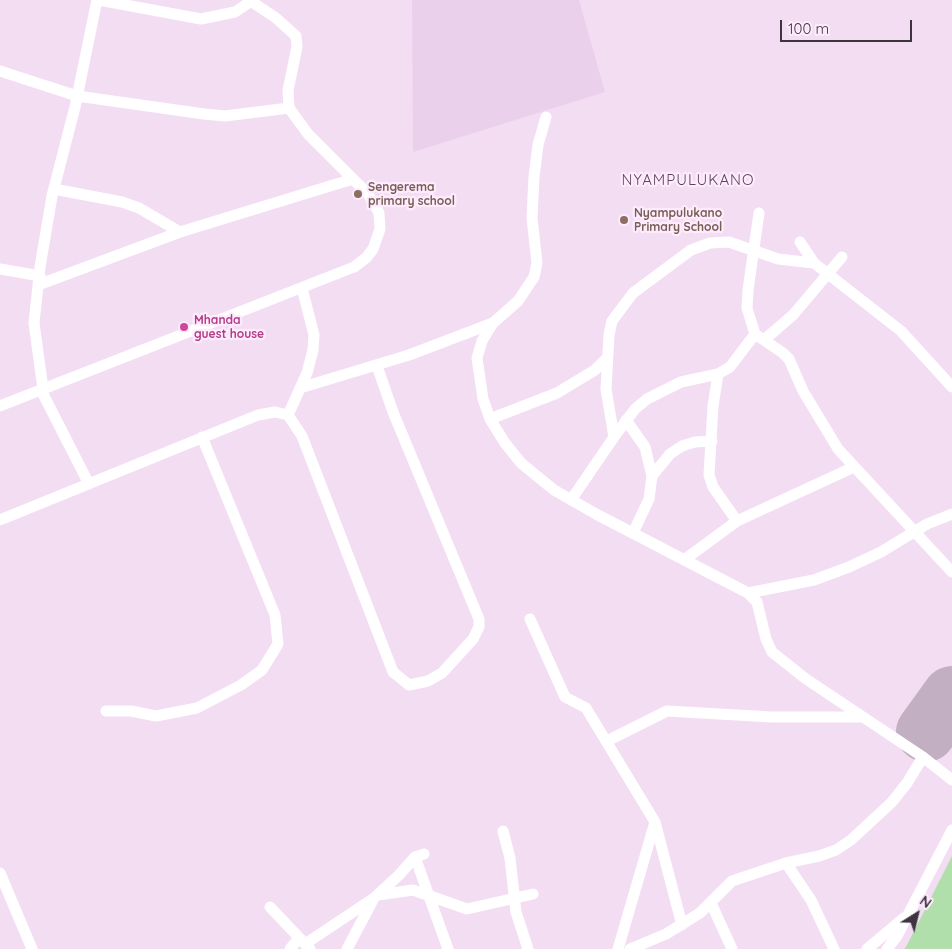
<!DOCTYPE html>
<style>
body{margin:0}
#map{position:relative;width:952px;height:949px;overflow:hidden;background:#f3ddf3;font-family:Quicksand,sans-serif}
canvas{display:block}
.north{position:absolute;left:892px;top:889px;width:50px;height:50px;-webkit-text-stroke:4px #feecfe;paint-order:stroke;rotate:36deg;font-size:14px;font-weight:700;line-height:20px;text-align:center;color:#3d343d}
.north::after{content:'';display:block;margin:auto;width:18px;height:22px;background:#3d343d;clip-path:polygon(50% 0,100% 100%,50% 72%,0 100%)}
.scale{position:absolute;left:780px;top:20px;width:132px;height:22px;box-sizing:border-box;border:2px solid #3d343d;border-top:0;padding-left:6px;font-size:15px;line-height:18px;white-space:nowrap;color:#3d343d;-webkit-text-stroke:4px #feecfe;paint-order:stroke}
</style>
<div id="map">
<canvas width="952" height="949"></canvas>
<div class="north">N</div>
<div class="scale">100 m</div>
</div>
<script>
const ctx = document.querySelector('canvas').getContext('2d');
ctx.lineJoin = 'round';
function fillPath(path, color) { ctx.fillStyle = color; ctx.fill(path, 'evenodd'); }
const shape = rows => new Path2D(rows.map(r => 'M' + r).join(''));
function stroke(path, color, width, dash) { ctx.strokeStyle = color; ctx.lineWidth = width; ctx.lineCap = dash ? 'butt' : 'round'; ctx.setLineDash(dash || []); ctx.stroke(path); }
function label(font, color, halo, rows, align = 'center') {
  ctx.font = font + ' Quicksand,sans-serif'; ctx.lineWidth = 4.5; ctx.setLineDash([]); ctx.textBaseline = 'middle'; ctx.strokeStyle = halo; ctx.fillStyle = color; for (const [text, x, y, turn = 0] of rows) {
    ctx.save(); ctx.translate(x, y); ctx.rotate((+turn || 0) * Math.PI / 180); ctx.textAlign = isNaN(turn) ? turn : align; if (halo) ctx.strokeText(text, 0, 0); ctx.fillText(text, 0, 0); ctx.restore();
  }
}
fillPath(shape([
 [412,0,579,0,605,92,413,152],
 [952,673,952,706,920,750,906,737]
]), '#ebd0eb');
fillPath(shape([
 [952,856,952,949,904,949,906,947]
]), '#b1dfac');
stroke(shape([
 [926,732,952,696]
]), '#c2afc2', 60);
stroke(shape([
 [99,0,201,19,235,12,253,0],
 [0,71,77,96,204,114,225,116,289,108],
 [546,117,538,145,534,177,532,218,537,263,534,277,518,301,493,323,482,341,477,358,483,399,490,419,505,443,521,463,554,490,596,514,748,593,757,602,766,639,772,652,806,679,923,757,952,780],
 [54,189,122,202,139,208,180,232],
 [759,213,748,290,747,308,755,334,783,353,789,359,803,391,838,449,952,572],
 [800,242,814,263,901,331,952,387],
 [0,269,40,276],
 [38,285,180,232,353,179],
 [764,340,793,315,842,257],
 [718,374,713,406,709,475,713,487,737,521],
 [300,388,409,355,493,323],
 [43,389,34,323,40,267,52,196,75,107,97,0],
 [41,390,89,484],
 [0,406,354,267,366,258,373,249,380,229,379,213,368,194,308,134,289,108,288,90,297,47,296,36,276,18,252,2],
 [288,415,307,373,313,350,314,335,302,288],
 [490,419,557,393,595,370,606,359],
 [626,420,645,447,652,476,649,499,633,533],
 [614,437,606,389,609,335,612,321,633,293,691,250,710,243,729,242,778,259,814,263],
 [652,476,670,454,682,446,695,442,712,441],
 [571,500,614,437,635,409,647,399,681,382,718,374,730,367,755,334],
 [0,520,258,415,275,412,288,415,302,436,393,672,409,685,428,681,442,673,473,639,479,627,479,619,393,412,377,366],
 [684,560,737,521,854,467],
 [748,593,814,580,849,567,881,552,927,524,952,514],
 [530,619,565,697,586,708,655,822,682,925],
 [106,711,131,711,156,716,197,708,241,685,262,670,278,644,275,615,202,437],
 [607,741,667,711,772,717,859,717],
 [503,831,510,858,516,912,528,949],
 [415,857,448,949],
 [786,863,811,900,834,949],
 [0,873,32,949],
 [378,895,413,890,467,909,533,894],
 [711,903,732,949],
 [270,907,310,949],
 [305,944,374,898,399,875,415,857,424,854],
 [290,949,299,938],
 [347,949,372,902],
 [618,949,655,822],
 [630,949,666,934,700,913,732,881,786,863,819,856,836,850,851,840,892,802,907,783,923,757],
 [867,949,904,918],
 [887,949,897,936,952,830]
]), '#fff', 11);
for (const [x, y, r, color] of [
 [358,194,5,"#8d6e63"],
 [624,220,5,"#8d6e63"],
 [184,327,5,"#d1479c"]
]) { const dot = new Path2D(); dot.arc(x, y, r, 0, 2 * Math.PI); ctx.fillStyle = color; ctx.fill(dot); stroke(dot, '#feecfe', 2); }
label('bold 12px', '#785e54', '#feecfe', [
 ["Sengerema",368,187],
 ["primary school",368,201],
 ["Nyampulukano",634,213],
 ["Primary School",634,227]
], 'left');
label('bold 12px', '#b23c85', '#feecfe', [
 ["Mhanda",194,320],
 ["guest house",194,334]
], 'left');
ctx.letterSpacing = '1px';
label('15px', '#594759', '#feecfe', [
 ["NYAMPULUKANO",688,180]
]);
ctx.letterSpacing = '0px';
</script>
